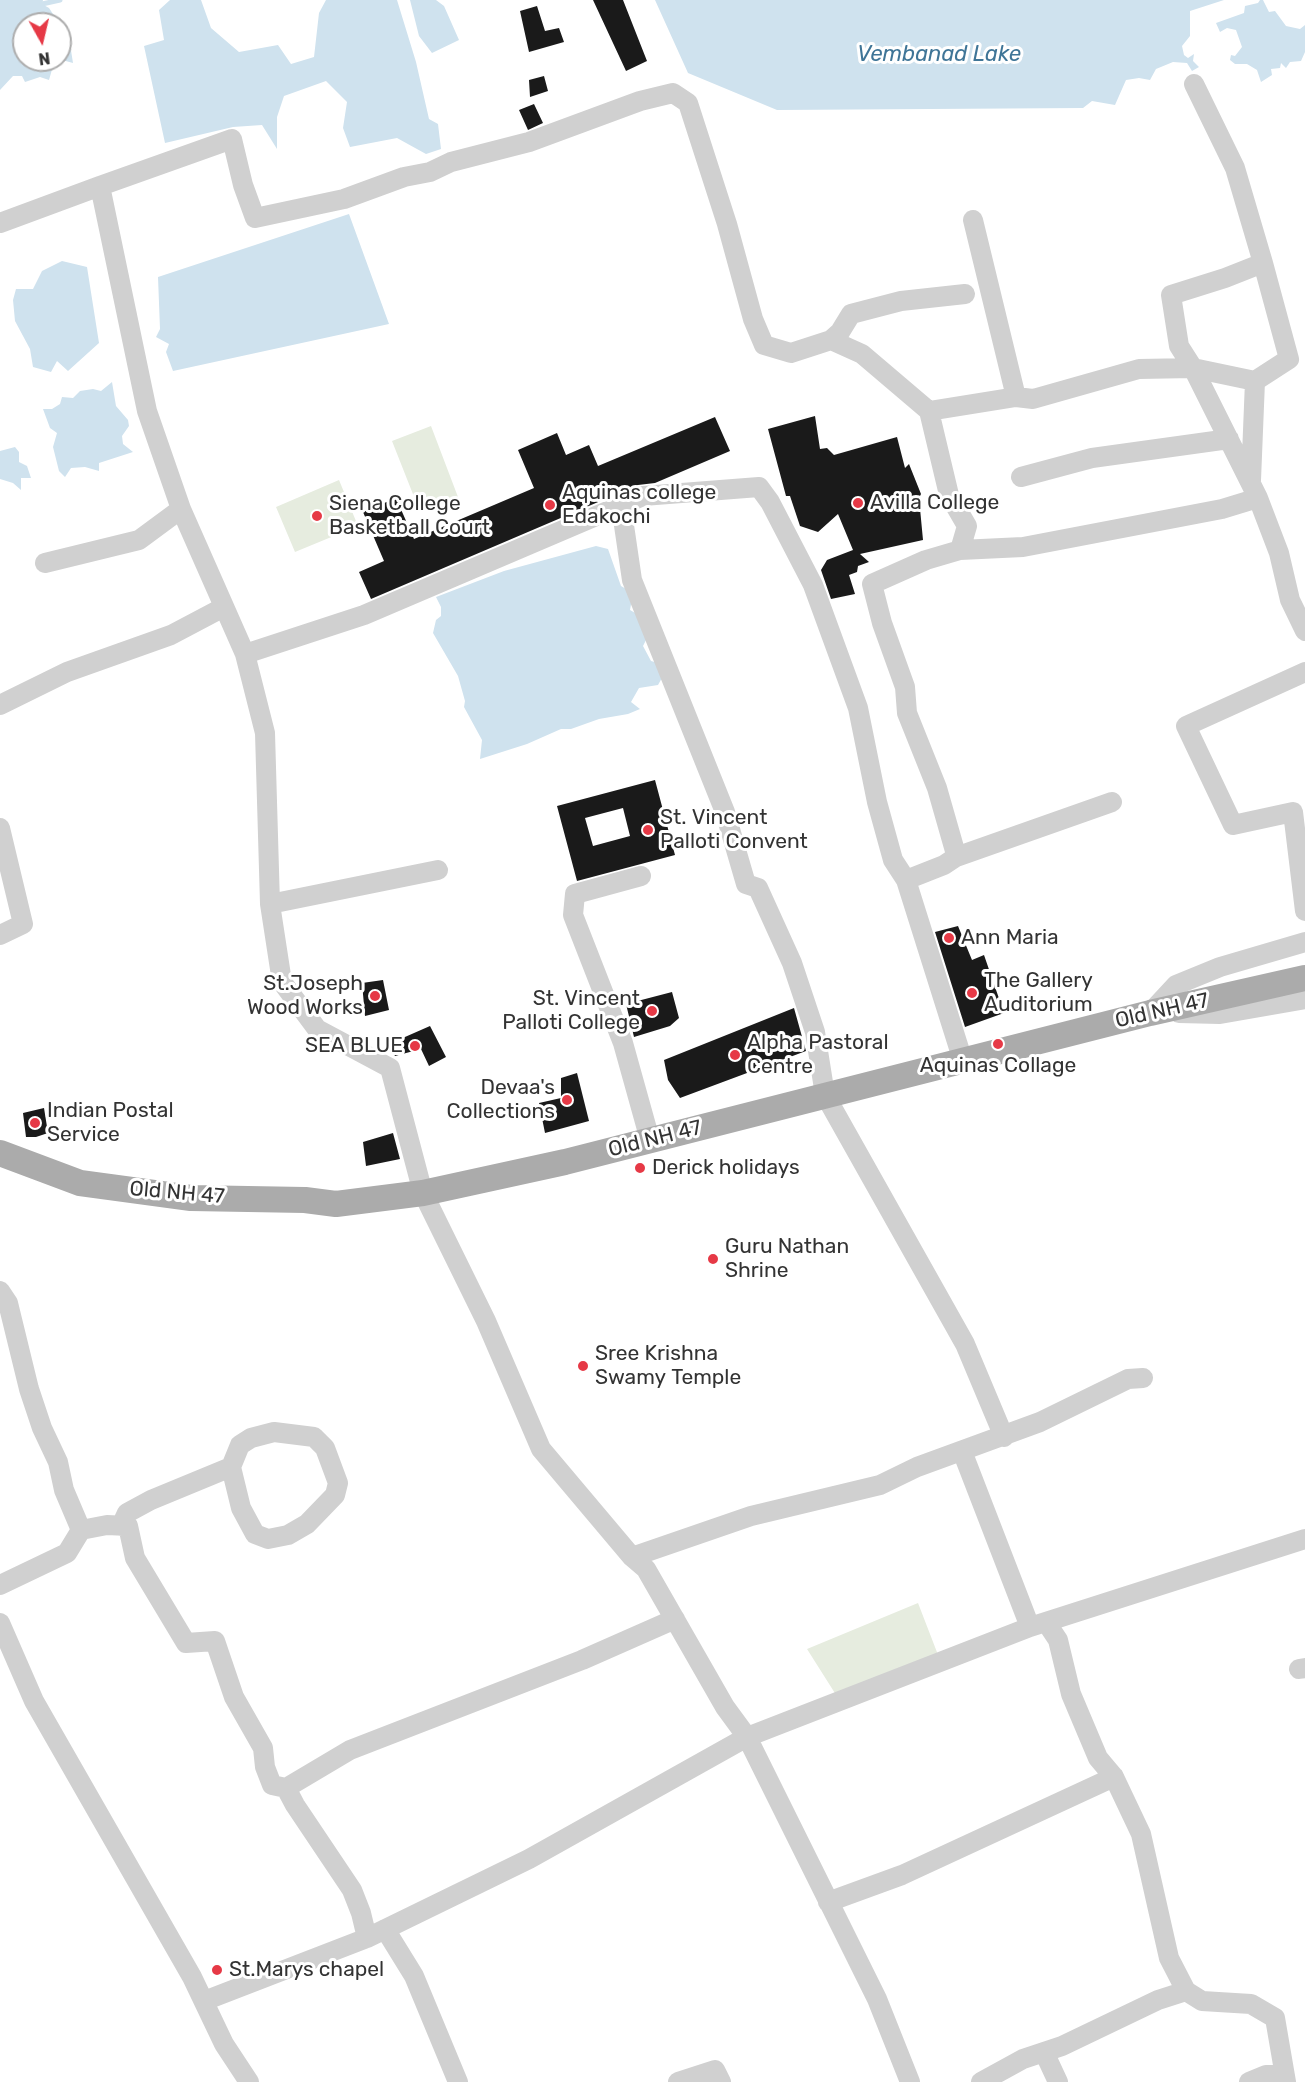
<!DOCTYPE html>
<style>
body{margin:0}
#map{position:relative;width:1305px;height:2082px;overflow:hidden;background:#fff;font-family:Rubik,sans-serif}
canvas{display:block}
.north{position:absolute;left:12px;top:12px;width:60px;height:60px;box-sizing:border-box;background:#fff;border:2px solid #adadad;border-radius:50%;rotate:172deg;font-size:16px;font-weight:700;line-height:24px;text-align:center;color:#333}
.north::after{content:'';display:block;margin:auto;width:21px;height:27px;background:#e63946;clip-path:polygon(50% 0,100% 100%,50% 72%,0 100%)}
</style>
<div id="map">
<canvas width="1305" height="2082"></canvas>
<div class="north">N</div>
</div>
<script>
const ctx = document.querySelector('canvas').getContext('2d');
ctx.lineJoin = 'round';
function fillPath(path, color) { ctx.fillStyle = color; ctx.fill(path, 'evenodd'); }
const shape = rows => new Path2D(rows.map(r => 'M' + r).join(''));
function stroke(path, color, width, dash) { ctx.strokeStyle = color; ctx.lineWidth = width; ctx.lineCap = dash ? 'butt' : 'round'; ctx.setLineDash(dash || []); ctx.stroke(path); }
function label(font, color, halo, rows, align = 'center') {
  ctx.font = font + ' Rubik,sans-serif'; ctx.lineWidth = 6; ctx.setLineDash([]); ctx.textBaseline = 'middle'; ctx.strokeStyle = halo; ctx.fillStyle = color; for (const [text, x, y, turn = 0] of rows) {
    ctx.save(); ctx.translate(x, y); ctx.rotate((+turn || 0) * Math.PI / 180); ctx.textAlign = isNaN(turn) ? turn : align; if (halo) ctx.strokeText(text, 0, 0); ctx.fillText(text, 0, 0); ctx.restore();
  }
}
fillPath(shape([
 [431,426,458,497,420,512,392,441],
 [339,480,358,526,295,552,276,507],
 [918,1603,940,1660,838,1698,807,1649]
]), '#e6ecdf');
fillPath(shape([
 [0,0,43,0,42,4,49,8,57,20,55,24,24,24,24,60,60,60,60,44,70,44,73,63,62,60,58,66,53,66,49,80,40,77,25,82,22,76,13,76,0,90],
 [170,0,201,0,211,28,239,52,278,45,291,64,314,57,319,13,326,0,397,0,416,62,429,119,438,124,441,149,426,154,397,138,350,147,343,128,347,102,326,81,284,96,277,117,277,149,262,125,233,127,165,143,144,46,164,40,159,10],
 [410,0,436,0,444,6,459,40,432,53,419,36],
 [655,0,1224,0,1190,11,1190,36,1182,46,1184,55,1188,58,1194,54,1193,61,1199,67,1192,71,1187,63,1173,62,1156,69,1150,80,1139,78,1126,80,1115,105,1092,101,1083,108,777,110,688,73],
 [1260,0,1263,0,1269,12,1275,11,1286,26,1300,29,1305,25,1305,52,1301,61,1290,62,1286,68,1281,63,1280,68,1271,69,1272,75,1261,82,1257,70,1247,64,1235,64,1230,60,1231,55,1235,56,1242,47,1236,30,1227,28,1220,32,1216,23,1244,13,1245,6,1258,3],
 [349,214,389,324,173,371,166,352,169,344,156,337,160,329,158,277],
 [62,261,87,267,99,343,68,371,57,361,51,372,33,367,30,349,15,321,13,300,16,289,33,289,42,271],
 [112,382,116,406,128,420,129,426,122,436,123,444,133,452,99,463,99,471,85,467,71,468,65,477,59,471,53,447,57,433,50,428,43,409,52,409,60,404,62,397,73,398,80,391,93,389,101,391],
 [15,447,19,452,19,462,27,466,31,478,21,478,21,490,13,483,0,479,0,451],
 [596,546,608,549,621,586,633,593,630,610,637,614,648,636,643,646,651,661,662,664,663,676,658,685,639,688,631,702,640,709,628,714,599,719,571,729,561,729,527,744,480,759,482,740,464,707,465,701,458,676,433,633,436,620,441,616,441,607,436,597,504,571]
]), '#cfe2ee');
stroke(shape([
 [42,4,60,0]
]), '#cfe2ee', 5);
fillPath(shape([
 [593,0,623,0,647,61,626,71],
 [537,6,545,31,559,28,564,42,529,52,520,11],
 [544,76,548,91,530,97,529,80],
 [534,104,543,123,528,130,519,110],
 [815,416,820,449,827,448,834,455,897,437,905,468,909,464,921,494,919,498,923,540,860,554,869,562,858,566,857,572,849,575,855,594,831,599,821,570,827,560,853,550,838,514,818,532,800,526,790,496,786,496,768,429],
 [715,417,730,451,655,483,638,485,371,599,359,572,384,561,363,512,396,498,414,539,534,488,518,450,557,433,566,455,589,445,598,466],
 [655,780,675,855,577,881,557,806],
 [623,808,630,836,593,846,585,818],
 [958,926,972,960,984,955,1004,1013,965,1027,935,932],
 [383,980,389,1010,365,1016,362,983],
 [672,992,679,1018,670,1026,634,1037,626,1004],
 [794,1008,806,1051,680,1098,668,1080,664,1060],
 [430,1026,446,1057,429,1066,421,1049,395,1056,389,1044],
 [577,1073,589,1121,545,1133,539,1103,561,1098,561,1078],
 [44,1108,48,1133,36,1137,26,1137,23,1113],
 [393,1133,400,1159,366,1166,363,1142]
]), '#1a1a1a');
stroke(shape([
 [1194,84,1235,168,1263,263,1225,278,1171,295,1179,346,1193,368,1258,498],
 [100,186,232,139,243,185,255,218,344,199,404,177,430,172,451,162,529,142,640,101,673,93,688,103,727,224,753,319,764,345,791,353,831,340,862,354,929,411,949,495,967,526,960,550,926,560,872,584,882,623,905,687,907,713,937,788,955,851,956,857,944,865,906,880,963,1061],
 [973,220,1016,397],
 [0,223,100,186,147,411,181,509,245,654,265,733,270,904,282,982,317,1029,390,1068,423,1193,486,1321,541,1449,632,1557,646,1569,725,1707,747,1737,877,1999,910,2082],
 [831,340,840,332,851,314,901,301,965,294],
 [929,411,1016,397,1033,399,1139,369,1193,368,1255,381,1289,359,1263,263],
 [1021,477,1092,458,1229,439],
 [1251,480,1255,381],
 [621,505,632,580,725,812,746,884,758,888,792,963,815,1032,825,1095,965,1344,1004,1437],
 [960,550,1023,547,1222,509,1258,498,1279,553,1290,600,1305,631],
 [45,563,139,540,181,509],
 [245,654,364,615,643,496,759,487,770,502,813,585,858,708,877,802,893,860,906,880],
 [1305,672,1186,726,1233,825,1293,812,1305,911],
 [0,705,67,672,171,635,224,607],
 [0,828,23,924,0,935],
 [956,857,1112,802],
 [641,876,575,894,573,915,623,1043,650,1140],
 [270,904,438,870],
 [1150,1013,1176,985,1220,967,1305,942],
 [1179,1013,1220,1014,1305,999],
 [0,1291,8,1303,29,1389,42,1428,58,1462,64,1490,81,1530,107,1525,128,1526,135,1558,186,1643,215,1641,234,1697,263,1748,265,1767,272,1785,286,1788],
 [962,1451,1030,1627],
 [121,1526,127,1513,151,1500,231,1467,240,1445,251,1438,274,1432,314,1437,325,1448,338,1483,335,1495,307,1524,288,1535,268,1539,255,1534,241,1508,231,1467],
 [632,1557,751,1516,880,1485,917,1467,1040,1422,1128,1379,1143,1378],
 [0,1585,67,1553,81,1530],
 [0,1623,34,1701,192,1977,224,2044,249,2082],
 [1299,1669,1305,1668],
 [828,1902,902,1875,1114,1777],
 [385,1929,414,1976,458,2082],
 [367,1938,361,1913,352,1890,295,1805,286,1788,350,1750,582,1660,675,1619],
 [1186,1991,1202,2001,1251,2004,1275,2018,1286,2082],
 [204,2001,367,1938,529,1859,747,1737,1030,1627,1305,1539],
 [1044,2052,1058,2082],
 [678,2082,715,2070,721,2082],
 [981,2082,1023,2059,1062,2046,1158,2000,1186,1991,1169,1958,1141,1834,1114,1777,1098,1758,1071,1694,1058,1640,1046,1622],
 [1249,2082,1266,2075,1285,2075]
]), '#d0d0d0', 20);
stroke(shape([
 [0,1153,80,1183,191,1198,305,1200,336,1204,423,1193,565,1162,1150,1013,1305,978]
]), '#ababab', 26);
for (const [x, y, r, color] of [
 [858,503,6,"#e63946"],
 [550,505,6,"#e63946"],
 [317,516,6,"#e63946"],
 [648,830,6,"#e63946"],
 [949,938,6,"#e63946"],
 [972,993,6,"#e63946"],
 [375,996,6,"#e63946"],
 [652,1011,6,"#e63946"],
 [998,1044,6,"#e63946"],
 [415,1046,6,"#e63946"],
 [735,1055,6,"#e63946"],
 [567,1100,6,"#e63946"],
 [35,1123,6,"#e63946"],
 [640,1168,6,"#e63946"],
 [713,1259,6,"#e63946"],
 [583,1366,6,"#e63946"],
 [217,1970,6,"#e63946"]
]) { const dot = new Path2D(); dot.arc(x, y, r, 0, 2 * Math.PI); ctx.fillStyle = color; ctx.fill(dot); stroke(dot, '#fff', 2); }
label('21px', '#333', '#fff', [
 ["Aquinas college",562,493],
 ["Edakochi",562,517],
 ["Avilla College",870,503],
 ["Siena College",329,504],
 ["Basketball Court",329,528],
 ["St. Vincent",660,818],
 ["Palloti Convent",660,842],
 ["Ann Maria",961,938],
 ["The Gallery",984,981],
 ["Auditorium",984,1005],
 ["St.Joseph",363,984,"right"],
 ["Wood Works",363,1008,"right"],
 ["St. Vincent",640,999,"right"],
 ["Palloti College",640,1023,"right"],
 ["Alpha Pastoral",747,1043],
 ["Centre",747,1067],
 ["SEA BLUE",403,1046,"right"],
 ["Aquinas Collage",998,1066,"center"],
 ["Devaa's",555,1088,"right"],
 ["Collections",555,1112,"right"],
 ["Indian Postal",47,1111],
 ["Service",47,1135],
 ["Derick holidays",652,1168],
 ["Guru Nathan",725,1247],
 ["Shrine",725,1271],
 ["Sree Krishna",595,1354],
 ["Swamy Temple",595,1378],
 ["St.Marys chapel",229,1970]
], 'left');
label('21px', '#333', '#fff', [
 ["Old NH 47",1162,1011,-13],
 ["Old NH 47",655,1139,-14],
 ["Old NH 47",177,1193,5]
]);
label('italic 22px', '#3f7597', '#fff', [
 ["Vembanad Lake",939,55]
]);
</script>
